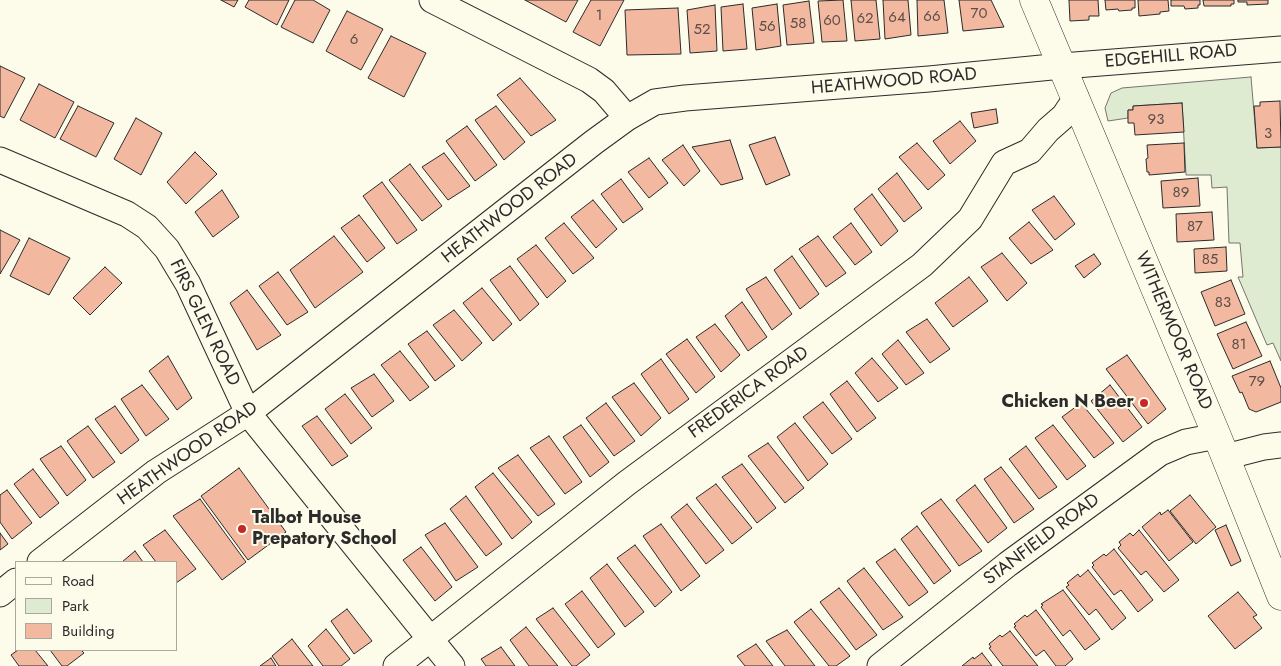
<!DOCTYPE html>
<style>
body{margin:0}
#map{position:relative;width:1281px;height:666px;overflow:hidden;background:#fdfbea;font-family:Jost,sans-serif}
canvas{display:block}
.legend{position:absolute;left:15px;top:561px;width:162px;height:90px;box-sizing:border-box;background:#fdfbea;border:1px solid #a9a89e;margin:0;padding:6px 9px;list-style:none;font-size:15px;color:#2b2b2b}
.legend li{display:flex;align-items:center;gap:10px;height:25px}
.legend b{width:25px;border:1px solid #a9a89e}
</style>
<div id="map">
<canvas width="1281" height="666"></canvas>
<ul class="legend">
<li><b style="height:6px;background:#fdfbea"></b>Road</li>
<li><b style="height:14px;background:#deebd1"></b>Park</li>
<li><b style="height:14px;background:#f2b8a0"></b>Building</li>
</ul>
</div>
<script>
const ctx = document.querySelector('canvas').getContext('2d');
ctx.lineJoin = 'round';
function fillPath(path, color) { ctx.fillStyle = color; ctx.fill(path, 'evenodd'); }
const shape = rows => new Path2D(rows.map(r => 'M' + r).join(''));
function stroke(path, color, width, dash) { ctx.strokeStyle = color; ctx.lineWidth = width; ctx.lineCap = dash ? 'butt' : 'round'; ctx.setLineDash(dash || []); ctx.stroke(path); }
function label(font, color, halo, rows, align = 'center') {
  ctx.font = font + ' Jost,sans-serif'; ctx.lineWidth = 4; ctx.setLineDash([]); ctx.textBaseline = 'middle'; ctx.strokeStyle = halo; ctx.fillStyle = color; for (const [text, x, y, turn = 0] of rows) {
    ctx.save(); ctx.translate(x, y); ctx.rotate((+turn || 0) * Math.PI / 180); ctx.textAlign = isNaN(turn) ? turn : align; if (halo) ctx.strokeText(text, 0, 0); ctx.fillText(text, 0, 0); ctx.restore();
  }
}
const green = shape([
 [1251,77,1257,148,1281,147,1281,361,1273,343,1267,345,1238,277,1243,277,1240,243,1229,243,1227,187,1212,188,1211,175,1186,175,1182,103,1133,106,1133,110,1128,110,1128,118,1108,121,1105,108,1111,93,1122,88,1251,77]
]);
fillPath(green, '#deebd1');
stroke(green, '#74746e', 1);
const building = shape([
 [221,0,238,0,234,7,221,0],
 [249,0,289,0,277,25,245,7,249,0],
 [295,0,313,0,330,10,313,43,281,27,295,0],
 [525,0,578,0,566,22,525,0],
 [591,0,624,0,600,46,573,32,591,0],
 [843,0,847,41,822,42,818,1,843,0],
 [851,0,876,0,880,39,855,41,851,0],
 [883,0,908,0,911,35,885,39,883,0],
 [917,0,944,0,948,33,918,36,917,0],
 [959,0,991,0,1004,27,963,31,959,0],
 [1069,0,1098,0,1099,16,1089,16,1089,20,1070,21,1069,0],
 [1105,0,1135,0,1135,8,1132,8,1132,10,1119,11,1118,9,1106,10,1105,0],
 [1138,0,1168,0,1169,11,1160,12,1160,14,1139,16,1138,0],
 [1171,0,1200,0,1200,5,1198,5,1198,8,1185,9,1184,6,1171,6,1171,0],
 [1203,0,1234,0,1234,4,1231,4,1231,6,1204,6,1203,0],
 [1238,0,1268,0,1268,4,1247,5,1247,2,1238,2,1238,0],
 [809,1,814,43,787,45,783,5,809,1],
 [743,4,747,49,723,51,721,7,743,4],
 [777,4,781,46,756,50,752,8,777,4],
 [715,5,717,51,690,53,687,10,715,5],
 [678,8,681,54,627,55,625,10,678,8],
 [347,11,383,29,361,70,326,51,347,11],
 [391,36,426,53,404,97,368,78,391,36],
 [0,66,25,78,4,118,0,116,0,66],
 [520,78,556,120,531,136,497,95,520,78],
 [39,84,74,102,55,138,20,120,39,84],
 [1280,101,1281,147,1257,148,1254,106,1260,106,1260,102,1280,101],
 [1182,103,1184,132,1135,135,1134,123,1128,123,1128,110,1133,110,1133,106,1182,103],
 [78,106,114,123,96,157,60,139,78,106],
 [496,106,525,142,504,160,475,120,496,106],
 [996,109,998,123,974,128,971,113,996,109],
 [136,118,162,133,141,175,114,159,136,118],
 [960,121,976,141,950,164,933,141,960,121],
 [467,126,497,165,475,181,446,141,467,126],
 [775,137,790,175,766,185,749,145,775,137],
 [730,140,743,179,721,185,692,147,730,140],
 [917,143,945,175,928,190,899,157,917,143],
 [1184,143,1185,172,1149,175,1149,172,1147,172,1146,159,1148,158,1147,145,1184,143],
 [683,145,700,171,684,186,662,160,683,145],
 [195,152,217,174,186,204,167,182,195,152],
 [444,153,470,186,448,200,422,167,444,153],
 [649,158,668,183,649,198,628,172,649,158],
 [410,164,442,206,422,221,389,180,410,164],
 [897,173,922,208,904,222,878,189,897,173],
 [1198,178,1200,206,1163,208,1161,181,1198,178],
 [621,179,643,209,623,223,601,194,621,179],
 [382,182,417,230,397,244,363,196,382,182],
 [222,190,239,217,213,237,195,212,222,190],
 [872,194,898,231,881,246,854,209,872,194],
 [1054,196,1075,224,1055,240,1032,210,1054,196],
 [593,200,617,229,596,248,571,217,593,200],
 [1212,212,1214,240,1177,242,1176,214,1212,212],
 [359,215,385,248,367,262,341,228,359,215],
 [1029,222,1053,250,1031,264,1009,238,1029,222],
 [564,223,594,258,573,274,545,238,564,223],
 [851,223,872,252,855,265,833,237,851,223],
 [0,230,20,240,0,274,0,230],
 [334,236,363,272,315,308,290,270,334,236],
 [818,236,846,273,826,287,799,249,818,236],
 [29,238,70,258,49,295,10,276,29,238],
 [536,245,566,281,547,298,517,259,536,245],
 [1226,247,1227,271,1195,273,1194,249,1226,247],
 [1002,253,1027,283,1007,301,981,267,1002,253],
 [1094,254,1101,264,1084,278,1075,266,1094,254],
 [792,256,819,294,800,309,774,270,792,256],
 [510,266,539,304,520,321,490,280,510,266],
 [105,267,122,283,90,315,73,298,105,267],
 [278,272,308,312,287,325,259,286,278,272],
 [766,277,792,314,772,330,746,289,766,277],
 [969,277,988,301,953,327,935,303,969,277],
 [1231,280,1245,314,1215,326,1201,292,1231,280],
 [482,288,512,324,493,341,463,303,482,288],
 [247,290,281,335,257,350,230,303,247,290],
 [742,302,767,337,748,351,725,316,742,302],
 [454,310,482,343,462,361,433,325,454,310],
 [927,319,950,349,930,363,906,332,927,319],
 [1246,322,1262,356,1233,369,1217,334,1246,322],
 [715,324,740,355,721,372,696,337,715,324],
 [427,331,455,366,435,381,408,344,427,331],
 [687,339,715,377,696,393,666,354,687,339],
 [898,340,924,373,906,385,882,354,898,340],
 [400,351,429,387,410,401,381,365,400,351],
 [1127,355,1166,409,1148,424,1106,369,1127,355],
 [168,356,192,398,177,410,149,371,168,356],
 [872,358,898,388,878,402,855,373,872,358],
 [661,359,689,399,669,414,641,374,661,359],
 [1270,361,1281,388,1281,402,1256,412,1249,409,1242,392,1240,393,1232,376,1270,361],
 [374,374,394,401,372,417,351,388,374,374],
 [847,381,876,418,857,432,830,394,847,381],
 [634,383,661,418,641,436,612,397,634,383],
 [142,385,169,419,146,436,121,399,142,385],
 [1110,385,1142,427,1123,442,1091,401,1110,385],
 [345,394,372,428,351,444,325,409,345,394],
 [823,402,852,439,832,454,803,417,823,402],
 [606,403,635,441,614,456,586,418,606,403],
 [1081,403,1114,443,1094,458,1062,417,1081,403],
 [115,406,139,440,121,454,95,419,115,406],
 [317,416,348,456,332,466,302,426,317,416],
 [795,423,828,464,808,481,777,437,795,423],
 [581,425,609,462,590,477,563,437,581,425],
 [1053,425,1086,466,1067,480,1035,438,1053,425],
 [88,426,115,462,93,478,67,441,88,426],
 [549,436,582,482,565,494,530,448,549,436],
 [768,443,804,488,785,503,748,456,768,443],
 [61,446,86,480,67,496,40,459,61,446],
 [1026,446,1057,487,1039,499,1009,459,1026,446],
 [518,455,555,504,538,516,498,468,518,455],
 [742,464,776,508,757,523,722,477,742,464],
 [1001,467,1034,509,1014,523,984,479,1001,467],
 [239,468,286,532,248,560,201,496,239,468],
 [33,469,59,503,40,518,14,484,33,469],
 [493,473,532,522,512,539,475,487,493,473],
 [716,484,752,528,732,544,696,498,716,484],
 [975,485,1007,528,988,543,956,500,975,485],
 [7,490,32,523,12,539,0,522,0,495,7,490],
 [1190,495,1216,527,1196,544,1170,511,1190,495],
 [466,496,502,544,486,556,450,509,466,496],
 [200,499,246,562,222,580,173,516,200,499],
 [941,499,982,551,959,566,921,513,941,499],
 [687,504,724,550,706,564,671,517,687,504],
 [1168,510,1193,542,1169,561,1142,527,1160,512,1161,515,1168,510],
 [445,523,478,567,456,581,425,535,445,523],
 [661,524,700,576,681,591,643,536,661,524],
 [1226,525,1241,561,1231,566,1215,530,1226,525],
 [917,526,951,571,934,584,901,539,917,526],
 [165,530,196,569,176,583,176,562,156,562,143,545,165,530],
 [1139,530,1179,580,1164,592,1146,571,1141,575,1118,548,1121,545,1119,542,1130,533,1133,536,1139,530],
 [0,533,8,544,0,550,0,533],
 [635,545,672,592,655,607,617,558,635,545],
 [421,547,452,587,435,601,403,560,421,547],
 [895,549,928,592,909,606,876,562,895,549],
 [1114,549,1153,600,1138,612,1121,590,1114,595,1092,567,1094,565,1092,563,1104,554,1106,556,1114,549],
 [135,551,143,562,122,562,135,551],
 [607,564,644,612,625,627,590,578,607,564],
 [864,568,903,617,883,630,847,581,864,568],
 [1088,570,1126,618,1112,630,1096,609,1089,615,1066,587,1069,585,1067,583,1078,574,1080,577,1088,570],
 [839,588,877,635,856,650,820,602,839,588],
 [1063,590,1100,639,1085,650,1070,630,1063,636,1041,607,1043,605,1041,604,1063,590],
 [582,591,615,634,598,648,565,604,582,591],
 [1238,592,1257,615,1253,617,1262,628,1235,649,1208,616,1238,592],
 [553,608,590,655,576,666,572,666,536,619,553,608],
 [347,609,372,641,354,654,331,621,347,609],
 [811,609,850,656,836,666,829,666,794,622,811,609],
 [1036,610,1073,659,1065,666,1056,666,1044,650,1036,656,1014,627,1016,626,1014,624,1025,615,1027,617,1036,610],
 [526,627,558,666,529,666,510,640,526,627],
 [326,629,350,659,341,666,323,666,308,646,326,629],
 [787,630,815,666,785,666,766,641,787,630],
 [1010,631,1038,666,1003,666,989,648,991,647,989,644,1000,635,1002,637,1010,631],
 [292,639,313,666,279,666,272,656,292,639],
 [756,644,773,666,745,666,737,656,756,644],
 [501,647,515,666,486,666,481,659,501,647],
 [18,650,35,650,48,666,19,666,11,655,18,650],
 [50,650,81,650,84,653,67,666,62,666,50,650],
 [982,653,992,666,962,666,973,657,974,659,982,653],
 [271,658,276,666,260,666,271,658]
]);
fillPath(building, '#f2b8a0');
stroke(building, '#2b2b2b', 1);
const street = shape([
 [432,0,589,80,604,91,627,118],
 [0,160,127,214,147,227,167,249,188,284,248,413,452,666],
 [1225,457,1264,447,1281,445],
 [40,562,156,472,248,413,594,142,627,118,655,102,685,98,929,79,1062,66,1281,49],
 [0,594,16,581],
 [396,666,627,483,922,265,970,219,1004,163,1030,151,1048,130,1064,116,1076,98],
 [880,666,1008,564,1160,453,1186,442,1217,436]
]);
const secondary = shape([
 [1034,0,1217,436,1281,596]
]);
stroke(street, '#2b2b2b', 27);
stroke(secondary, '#2b2b2b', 29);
stroke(street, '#fdfbea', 25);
stroke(secondary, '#fdfbea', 28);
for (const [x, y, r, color] of [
 [1144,403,5,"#c62828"],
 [242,529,5,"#c62828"]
]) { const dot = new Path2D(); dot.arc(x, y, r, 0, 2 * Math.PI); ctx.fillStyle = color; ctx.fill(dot); stroke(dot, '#fdfbea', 2); }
label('15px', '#5d4e48', null, [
 ["70",979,14],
 ["1",599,16],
 ["66",932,17],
 ["64",897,18],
 ["62",865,19],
 ["60",832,21],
 ["58",798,24],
 ["56",767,27],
 ["52",702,30],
 ["6",354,40],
 ["93",1156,120],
 ["3",1268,134],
 ["89",1181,193],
 ["87",1195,227],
 ["85",1210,260],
 ["83",1223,303],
 ["81",1239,345],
 ["79",1257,382]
]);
label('18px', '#2b2b2b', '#fdfbea', [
 ["EDGEHILL ROAD",1171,57,-5],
 ["HEATHWOOD ROAD",894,82,-5],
 ["HEATHWOOD ROAD",510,209,-38],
 ["FIRS GLEN ROAD",204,323,64],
 ["WITHERMOOR ROAD",1173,331,67],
 ["FREDERICA ROAD",749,393,-36],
 ["HEATHWOOD ROAD",188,454,-35],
 ["STANFIELD ROAD",1042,540,-37]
]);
label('bold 18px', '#2b2b2b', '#fdfbea', [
 ["Chicken N Beer",1134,403],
 ["Talbot House",252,519,"left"],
 ["Prepatory School",252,540,"left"]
], 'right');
</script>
